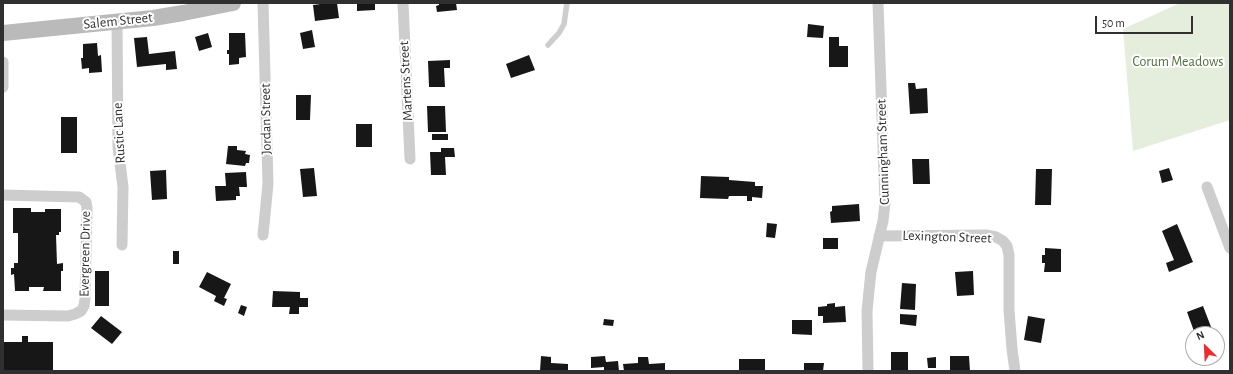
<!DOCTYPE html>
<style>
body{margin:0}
#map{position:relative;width:1233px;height:374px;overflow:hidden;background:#fff;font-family:"Alegreya Sans",sans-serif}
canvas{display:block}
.frame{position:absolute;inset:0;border:4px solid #303030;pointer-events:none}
.north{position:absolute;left:1185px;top:326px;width:40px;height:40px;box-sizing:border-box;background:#fff;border:1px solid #acacac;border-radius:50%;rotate:336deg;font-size:11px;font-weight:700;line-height:16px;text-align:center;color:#303030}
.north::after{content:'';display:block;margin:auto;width:14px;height:18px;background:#ef2a2e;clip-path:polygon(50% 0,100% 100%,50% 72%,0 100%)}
.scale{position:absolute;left:1095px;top:16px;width:98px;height:18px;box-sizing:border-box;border:2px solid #303030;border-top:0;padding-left:5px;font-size:12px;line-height:14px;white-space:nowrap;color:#303030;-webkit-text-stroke:3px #fff;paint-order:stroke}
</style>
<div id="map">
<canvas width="1233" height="374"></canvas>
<div class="frame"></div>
<div class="north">N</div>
<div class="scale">50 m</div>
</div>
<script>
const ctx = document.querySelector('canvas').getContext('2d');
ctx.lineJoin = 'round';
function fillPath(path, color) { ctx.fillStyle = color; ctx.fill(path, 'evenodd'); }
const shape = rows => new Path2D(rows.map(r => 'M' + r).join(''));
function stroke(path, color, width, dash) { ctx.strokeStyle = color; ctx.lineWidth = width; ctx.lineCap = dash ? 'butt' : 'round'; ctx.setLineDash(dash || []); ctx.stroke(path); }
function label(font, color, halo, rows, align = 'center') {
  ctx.font = font + ' "Alegreya Sans",sans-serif'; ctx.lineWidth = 4; ctx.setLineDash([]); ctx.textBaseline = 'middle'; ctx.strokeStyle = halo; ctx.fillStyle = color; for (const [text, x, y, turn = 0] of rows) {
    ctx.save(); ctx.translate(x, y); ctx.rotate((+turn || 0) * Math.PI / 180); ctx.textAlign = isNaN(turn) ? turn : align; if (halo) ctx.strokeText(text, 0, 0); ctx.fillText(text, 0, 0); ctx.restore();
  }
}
fillPath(shape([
 [1180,3,1230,3,1230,120,1133,151,1123,29]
]), '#e5eedd');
fillPath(shape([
 [328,3,337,3,339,18,315,21,313,5],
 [357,3,375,3,375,10,357,11],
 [439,3,456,3,457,10,437,12,436,6,439,5],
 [808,24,824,26,823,38,807,37],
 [312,30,315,47,303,49,300,33],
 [208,33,212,47,199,51,195,37],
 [229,33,245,33,246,57,239,58,239,64,229,65,229,54,227,54,227,50,229,50],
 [147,37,149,54,175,51,177,69,166,70,166,64,137,67,134,38],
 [829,37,839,37,839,46,848,46,848,67,829,67],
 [97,43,98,56,101,55,102,72,89,73,89,68,82,69,81,58,83,58,83,44],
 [529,55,535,70,511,78,506,64],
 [450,60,450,68,444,68,445,87,429,87,428,61],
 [908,83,915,83,916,89,927,88,928,113,910,114],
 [296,95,311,95,310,120,296,120],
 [427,106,445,106,446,132,428,132],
 [61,117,77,117,77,153,61,153],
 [356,124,372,124,372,147,356,147],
 [432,134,448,134,448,140,432,140],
 [228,146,237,146,237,150,246,151,245,154,250,155,249,163,246,163,245,166,226,164],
 [441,148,454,148,455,157,445,157,446,175,431,175,430,152,441,152],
 [912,159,929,159,930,184,913,184],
 [314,168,317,196,303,197,300,169],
 [1169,168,1173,180,1162,183,1159,171],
 [1036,169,1052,169,1051,205,1035,205],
 [166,170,167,199,152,200,150,171],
 [246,172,247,187,239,187,240,196,236,196,236,200,216,201,215,186,226,186,225,173],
 [701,176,729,177,729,180,755,182,755,186,763,186,762,198,752,197,752,201,747,201,747,196,729,196,728,199,700,198],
 [859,204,860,221,831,223,830,212,832,211,832,206],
 [13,208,31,208,31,212,45,212,45,209,61,209,61,232,59,232,59,235,56,235,57,264,63,263,63,271,61,271,61,291,43,291,44,287,29,287,29,291,15,291,14,274,11,275,11,268,14,268,14,263,18,263,18,233,13,233],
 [767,223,777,224,775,238,766,237],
 [1177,224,1193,262,1169,272,1166,263,1174,260,1162,231],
 [823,238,838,238,838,249,823,249],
 [1045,248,1061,249,1061,272,1044,272,1045,263,1042,263,1042,255,1045,255],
 [173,251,179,251,179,264,173,264],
 [95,271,109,271,109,306,95,306],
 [973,271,974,295,957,296,955,272],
 [207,272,231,284,224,298,227,299,224,306,214,301,216,296,199,287],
 [902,283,916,284,915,310,900,309],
 [273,291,300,292,300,298,308,298,308,307,299,307,299,314,289,314,290,307,272,307],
 [835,303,835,307,845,306,846,322,823,323,823,316,818,316,818,307,827,306,827,304],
 [241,305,247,307,244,316,238,313],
 [1203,306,1213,332,1207,334,1195,334,1187,312],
 [900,314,917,315,916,326,900,324],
 [101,316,122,332,112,344,91,328],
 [1028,316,1045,319,1041,343,1024,340],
 [604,319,614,320,613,326,603,325],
 [792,320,812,320,812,335,792,334],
 [22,336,28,336,28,342,53,342,53,371,3,371,3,342,22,342],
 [891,352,908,352,908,371,891,371],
 [541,356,551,357,551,363,568,364,568,371,540,371],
 [605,356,606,362,618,361,619,371,604,371,604,367,591,368,591,357],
 [950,356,969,356,970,371,950,371],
 [638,357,648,357,649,364,665,363,665,371,624,371,623,364,638,363],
 [936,357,936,368,928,368,927,358],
 [739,359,765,359,765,371,739,371],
 [804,363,824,363,823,371,804,371]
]), '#171717');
stroke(shape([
 [548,45,559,33,564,24,567,3]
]), '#cdcdcd', 5.5);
stroke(shape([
 [263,3,268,184,263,235],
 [403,3,410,159],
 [117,22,118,147,123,187,122,245],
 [3,62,3,87],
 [1207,187,1230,248],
 [3,195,79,197,86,202,87,208,85,299,84,306,81,311,75,314,68,316,3,315],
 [879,236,986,235,996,237,1003,241,1007,246,1009,255,1009,310,1012,349,1015,371],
 [868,371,867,311,869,291,871,272,883,221,885,203,878,3]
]), '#cdcdcd', 11);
stroke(shape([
 [3,33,153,18,183,13,233,3]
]), '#bababa', 16);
label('14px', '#303030', '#fff', [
 ["Salem Street",118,21,-6],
 ["Martens Street",406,81,-93],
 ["Jordan Street",266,119,-91],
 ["Rustic Lane",119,133,-93],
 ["Cunningham Street",883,152,-92],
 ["Lexington Street",947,237,2],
 ["Evergreen Drive",85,254,-89]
]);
label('14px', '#506f3a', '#fff', [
 ["Corum Meadows",1178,62]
]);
</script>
